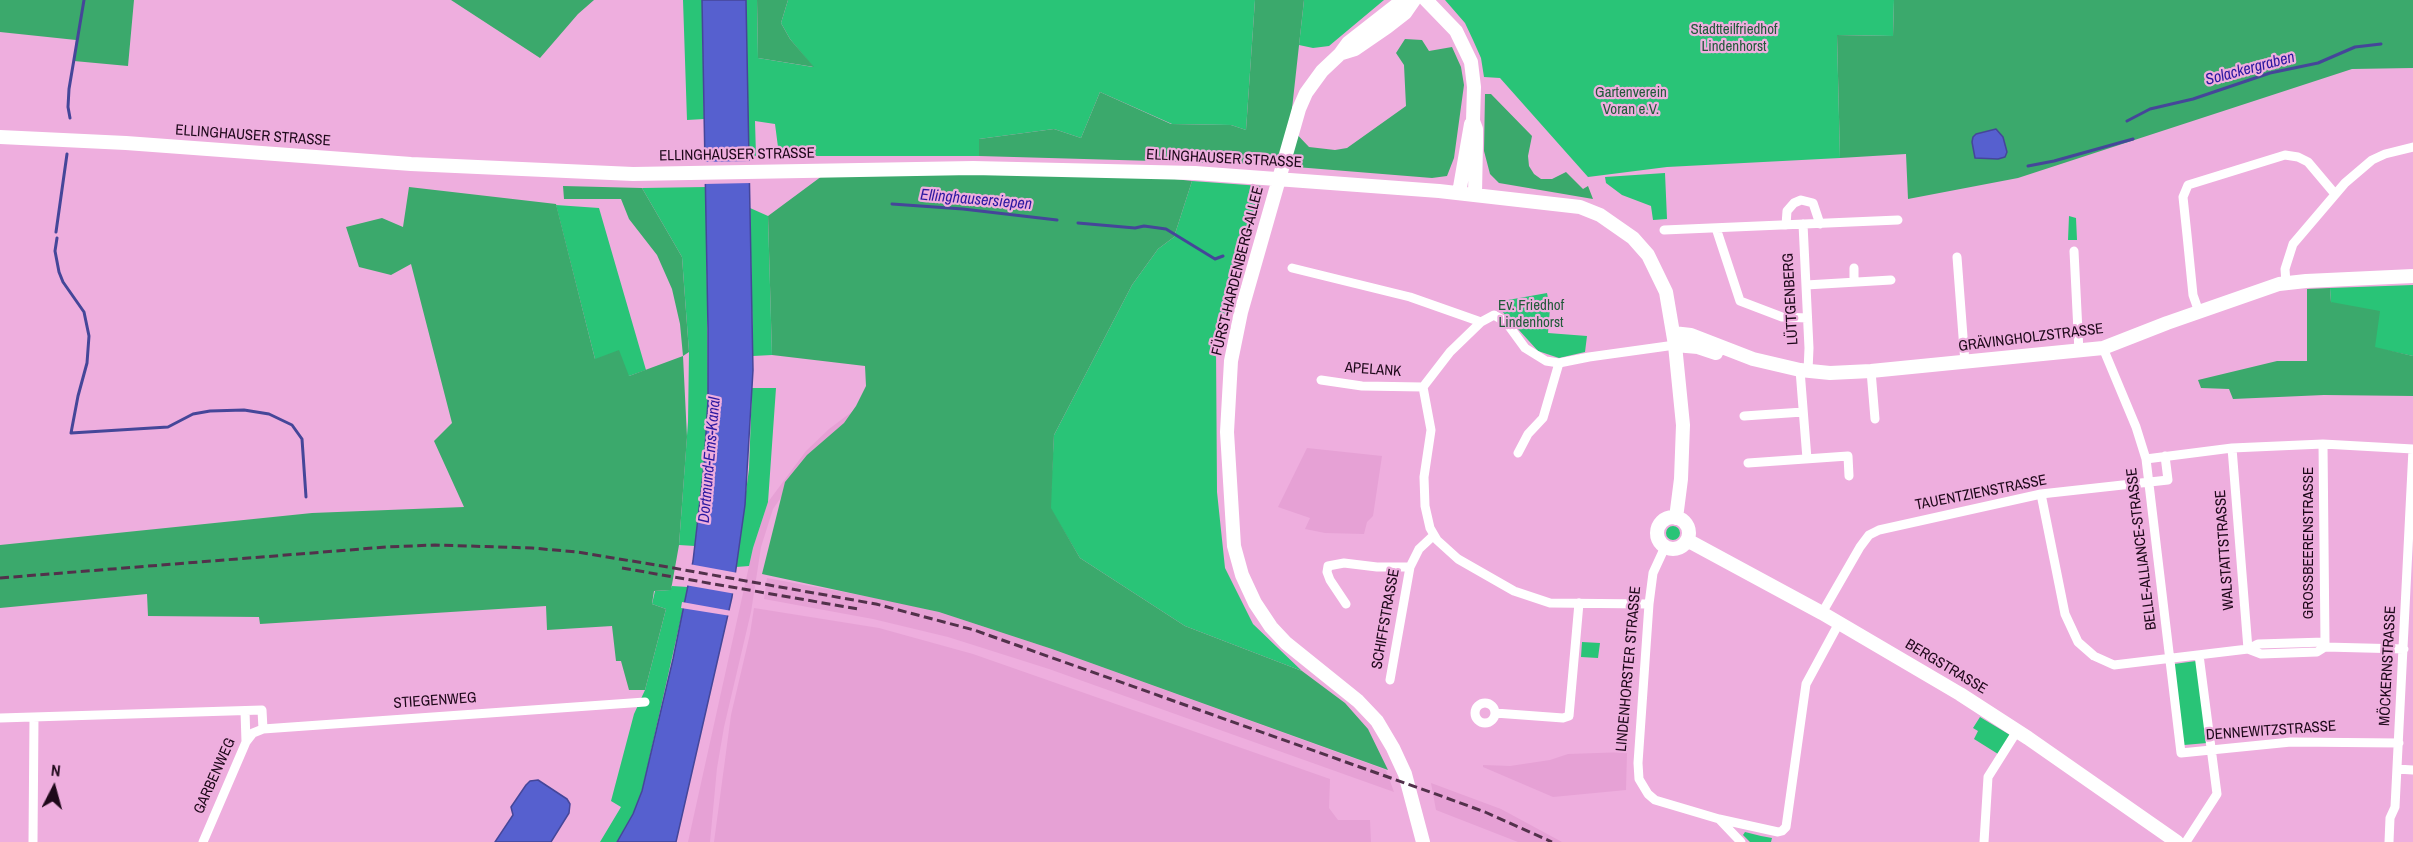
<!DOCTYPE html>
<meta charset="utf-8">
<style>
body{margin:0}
#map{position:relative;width:2413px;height:842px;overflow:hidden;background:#eeaede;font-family:"Archivo Narrow",sans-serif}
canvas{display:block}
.north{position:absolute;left:24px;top:758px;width:60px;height:60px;-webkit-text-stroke:4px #eeaede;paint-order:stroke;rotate:6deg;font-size:16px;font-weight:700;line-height:24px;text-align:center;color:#1e081a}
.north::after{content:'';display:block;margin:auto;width:21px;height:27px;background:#1e081a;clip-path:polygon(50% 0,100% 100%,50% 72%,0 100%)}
</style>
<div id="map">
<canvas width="2413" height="842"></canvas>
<div class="north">N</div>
</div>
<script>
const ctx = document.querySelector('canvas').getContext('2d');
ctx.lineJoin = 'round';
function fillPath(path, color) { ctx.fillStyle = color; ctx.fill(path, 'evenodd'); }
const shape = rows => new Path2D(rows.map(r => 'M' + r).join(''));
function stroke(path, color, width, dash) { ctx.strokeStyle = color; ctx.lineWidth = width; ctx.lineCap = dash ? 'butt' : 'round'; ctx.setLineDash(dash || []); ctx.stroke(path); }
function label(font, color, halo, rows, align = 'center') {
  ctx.font = font + ' "Archivo Narrow",sans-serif'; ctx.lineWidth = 4.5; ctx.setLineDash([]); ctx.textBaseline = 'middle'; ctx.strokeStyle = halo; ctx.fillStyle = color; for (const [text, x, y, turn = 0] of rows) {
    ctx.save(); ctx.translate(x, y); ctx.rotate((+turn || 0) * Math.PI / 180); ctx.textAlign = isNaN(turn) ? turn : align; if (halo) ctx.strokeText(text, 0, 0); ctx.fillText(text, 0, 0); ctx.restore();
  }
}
fillPath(shape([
 [873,396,799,472,773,509,761,547,751,612,724,727,717,768,710,842,688,842,753,548,768,502,806,451,829,429],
 [1307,448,1382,456,1373,516,1367,522,1364,534,1325,533,1305,529,1310,518,1278,507],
 [767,578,897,602,939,612,1052,649,1386,770,1394,792,1049,669,948,637,873,619,764,599],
 [754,608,879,628,973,654,1330,779,1329,808,1338,820,1370,820,1371,842,714,842,731,715,750,634],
 [1627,752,1626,790,1553,797,1483,767,1483,765,1510,766,1550,760,1568,754],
 [1431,783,1501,809,1562,842,1518,842,1436,810]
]), '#e6a1d5');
fillPath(shape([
 [683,0,702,0,704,119,687,120],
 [746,0,757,0,758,58,813,67,790,39,781,23,788,0,1255,0,1246,130,1231,125,1172,124,1100,92,1081,138,1054,129,979,139,979,156,775,156,778,147,775,124,755,121,756,156,748,157],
 [1304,0,1384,0,1329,46,1313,48,1299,45],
 [1445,0,1894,0,1893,36,1837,35,1840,158,1667,167,1588,177,1500,78,1484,77,1481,58,1473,40,1465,23],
 [1665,173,1667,219,1653,220,1651,206,1622,195,1606,183,1605,177],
 [1192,181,1261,186,1216,348,1217,492,1225,568,1253,624,1302,671,1185,626,1080,558,1050,508,1054,435,1132,285,1158,249,1174,237],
 [706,187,708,400,704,466,695,546,679,545,688,422,689,352,682,257,642,188],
 [556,205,599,208,646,370,629,376,595,359],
 [750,208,768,216,772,355,753,356],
 [2069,216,2076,218,2077,240,2068,240],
 [2413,285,2413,356,2375,348,2331,302,2330,288],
 [1547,293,1550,308,1548,333,1587,336,1585,352,1559,358,1538,351,1498,307,1508,300],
 [752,388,776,388,768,502,753,548,749,566,736,567,749,469],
 '1666 533a7 7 0 1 1 14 0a7 7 0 1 1-14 0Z',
 [672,586,688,587,642,791,633,815,617,842,600,842,621,807,611,801,634,714,645,690,666,609,652,604,655,591,670,590],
 [1582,642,1600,643,1598,658,1581,657],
 [2196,661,2207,743,2184,745,2174,664],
 [1980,717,2010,735,1998,754,1974,739,1978,731,1973,728],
 [1745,832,1761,836,1772,838,1771,842,1750,842,1743,835]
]), '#29c477');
fillPath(shape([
 [0,0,134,0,128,66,74,61,76,40,0,32],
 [451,0,594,0,578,14,540,58],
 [757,0,788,0,781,23,790,39,814,67,758,58],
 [1255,0,1304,0,1290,127,1309,147,1335,150,1347,148,1406,106,1404,65,1396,53,1405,39,1422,40,1429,51,1452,47,1461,67,1464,85,1454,158,1447,176,1432,178,1259,164,979,156,979,139,1054,129,1081,138,1100,92,1171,124,1231,125,1246,130],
 [1894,0,2413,0,2413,68,2352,69,2018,178,1908,199,1906,154,1840,158,1837,35,1893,36],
 [1992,130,1998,159,1985,159,1976,134],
 [1485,94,1491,94,1532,136,1528,156,1529,166,1534,174,1541,179,1552,179,1566,172,1583,189,1588,186,1593,199,1499,183,1490,174,1484,151],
 [979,174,1166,178,1192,181,1174,237,1158,249,1132,285,1054,435,1051,508,1080,558,1185,626,1302,671,1345,703,1368,729,1388,770,1052,649,939,612,762,574,785,482,807,455,844,423,856,406,866,386,865,366,772,355,768,216,822,176],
 [563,186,642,188,682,257,689,352,683,356,687,437,679,545,671,590,654,591,652,604,666,609,645,690,629,690,621,661,616,661,612,626,547,630,546,606,260,624,259,617,148,616,147,594,0,608,0,545,312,513,464,507,434,441,452,423,411,264,391,275,359,267,346,227,382,218,403,227,409,187,556,204,595,359,619,350,629,376,683,356,680,324,672,289,657,255,629,219,621,199,564,199],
 [2330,288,2331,302,2380,311,2375,347,2413,356,2413,396,2324,395,2233,399,2229,389,2201,388,2198,380,2277,361,2307,361,2307,289]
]), '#3ba96c');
const water = shape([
 [702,0,746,0,753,370,745,505,732,597,676,842,617,842,633,814,642,791,673,659,693,561,704,466,708,400,708,329,702,0],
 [1996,129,2003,137,2007,152,2005,157,1998,159,1975,158,1972,142,1973,137,1976,134,1996,129],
 [538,780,567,799,570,804,569,813,551,842,495,842,513,815,511,807,526,785,530,781,538,780]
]);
fillPath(water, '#5660cf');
stroke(water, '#454699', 1.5);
fillPath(shape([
 [751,161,752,183,703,184,702,162],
 [689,564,738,573,736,594,685,585],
 [682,602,732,611,731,616,681,608]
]), '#eeaede');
stroke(shape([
 [70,118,68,107,69,89,84,0],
 [2127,121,2150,109,2193,99,2270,73,2318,63,2355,47,2381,44],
 [2028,166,2054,161,2133,139],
 [892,204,963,209,1057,220],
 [1078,223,1135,228,1144,226,1166,229,1215,259,1223,256],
 [56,232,67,154],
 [57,238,55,251,59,272,63,282,84,312,89,336,87,363,78,396,71,433,168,427,193,414,210,411,244,410,269,414,292,425,302,439,306,497]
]), '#454699', 3);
stroke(shape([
 [1803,224,1809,348,1808,371],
 [1786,225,1787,211,1794,203,1801,200,1813,203,1820,224],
 [1716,228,1740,301,1782,317,1807,318],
 [1664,230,1898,220],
 [2074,251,2079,352],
 [1957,257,1965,363],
 [1292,268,1410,297,1481,322],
 [1854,268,1854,282],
 [2286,283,2285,269,2293,244,2345,183,2372,160,2385,154,2413,147],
 [1806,285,1891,280],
 [2199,312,2193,295,2187,235,2183,197,2188,185,2285,155,2298,157,2308,162,2335,194],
 [2103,348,2136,427,2146,459,2181,753,2291,742,2399,743],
 [1800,370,1807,459],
 [1871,371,1875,419],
 [1321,380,1362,386,1423,387],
 [1744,416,1803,412],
 [2323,444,2325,642],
 [2232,448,2248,649],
 [1518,453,1528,434,1543,418,1559,363],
 [2146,459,2232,448,2323,444,2413,449,2395,807,2390,818,2389,842],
 [1748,463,1848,456,1849,476],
 [2041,494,2065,614,2078,642,2094,656,2114,665,2248,649,2258,644,2325,642,2325,647,2404,649],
 [1665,547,1653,573,1649,604,1638,763,1639,779,1648,794,1655,800,1719,819,1741,842],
 [1346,604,1330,580,1327,572,1328,566,1344,563,1377,567,1410,567],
 [1649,604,1550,603,1514,591,1458,559,1437,540,1430,528,1425,506,1424,477,1431,430,1423,387,1450,352,1481,322,1494,315,1506,322,1525,348,1546,361,1559,363,1589,357,1675,345],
 [1822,613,1860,547,1869,535,1879,530,2041,494,2168,480,2165,456],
 [2248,649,2261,654,2317,652,2325,647],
 [1390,680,1410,567,1419,549,1434,535],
 '1475 713a10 10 0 1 1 20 0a10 10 0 1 1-20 0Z',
 [245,711,246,742],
 [1495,713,1563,718,1569,716,1579,603],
 [0,718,262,710,263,729],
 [2397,769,2413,770],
 [1719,819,1778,832,1782,831,1786,827,1806,684,1839,623],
 [33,842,34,717],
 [203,842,246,742,253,733,263,729,645,702],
 [1984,842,1988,777,2017,731],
 [2186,842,2217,794,2199,655]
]), '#fff', 9);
stroke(shape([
 [1403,0,1348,43,1340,54,1322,71,1306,93,1299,109,1241,312,1231,361,1227,432,1234,546,1242,575,1255,603,1271,627,1286,643,1358,701,1377,721,1393,748,1405,774,1423,842],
 [1426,0,1456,31,1471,62,1474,87,1473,121,1476,129,1476,143,1475,194],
 [1342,53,1355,49,1387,27,1405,13,1414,0],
 [0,137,126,143,411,164,633,174,973,168,1195,173,1439,191,1580,207,1600,215,1633,238,1648,255,1666,292,1675,345,1683,425,1681,479,1676,518],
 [1459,193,1471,124],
 [1673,333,1691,335,1753,359,1800,370,1830,373,1871,371,2103,348,2167,323,2279,284,2306,281,2413,276],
 [1675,345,1698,347,1716,353],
 '1657 533a16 16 0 1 1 32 0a16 16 0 1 1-32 0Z',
 [1687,540,1822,613,1960,694,2028,738,2177,842]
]), '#fff', 14);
stroke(shape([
 [622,568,858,609],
 [0,578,386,547,435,545,532,548,577,552,662,566,876,604,974,630,1433,793,1485,812,1552,842]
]), '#52314b', 3, [9, 4.5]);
label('15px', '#225a3a', '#eeaede', [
 ["Stadtteilfriedhof",1734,30],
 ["Lindenhorst",1734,47],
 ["Gartenverein",1631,93],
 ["Voran e.V.",1631,110],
 ["Ev. Friedhof",1531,306],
 ["Lindenhorst",1531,323]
]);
label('15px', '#1e081a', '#eeaede', [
 ["ELLINGHAUSER STRASSE",253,136,4],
 ["ELLINGHAUSER STRASSE",737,155,-1],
 ["ELLINGHAUSER STRASSE",1224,159,3],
 ["FÜRST-HARDENBERG-ALLEE",1238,271,-76],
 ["LÜTTGENBERG",1791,299,-93],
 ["GRÄVINGHOLZSTRASSE",2031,338,-7],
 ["APELANK",1373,370,4],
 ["TAUENTZIENSTRASSE",1981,493,-11],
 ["GROSSBEERENSTRASSE",2309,543,-90],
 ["BELLE-ALLIANCE-STRASSE",2142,549,-97],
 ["WALSTATTSTRASSE",2225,550,-94],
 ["SCHIFFSTRASSE",1386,619,-80],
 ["MÖCKERNSTRASSE",2388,666,-87],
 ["BERGSTRASSE",1946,667,31],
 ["LINDENHORSTER STRASSE",1629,669,-85],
 ["STIEGENWEG",435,701,-4],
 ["DENNEWITZSTRASSE",2271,731,-4],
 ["GARBENWEG",215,776,-66]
]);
label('italic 16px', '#2b18a0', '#eeaede', [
 ["Solackergraben",2250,69,-15],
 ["Ellinghausersiepen",976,200,5],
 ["Dortmund-Ems-Kanal",710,460,-85]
]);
</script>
